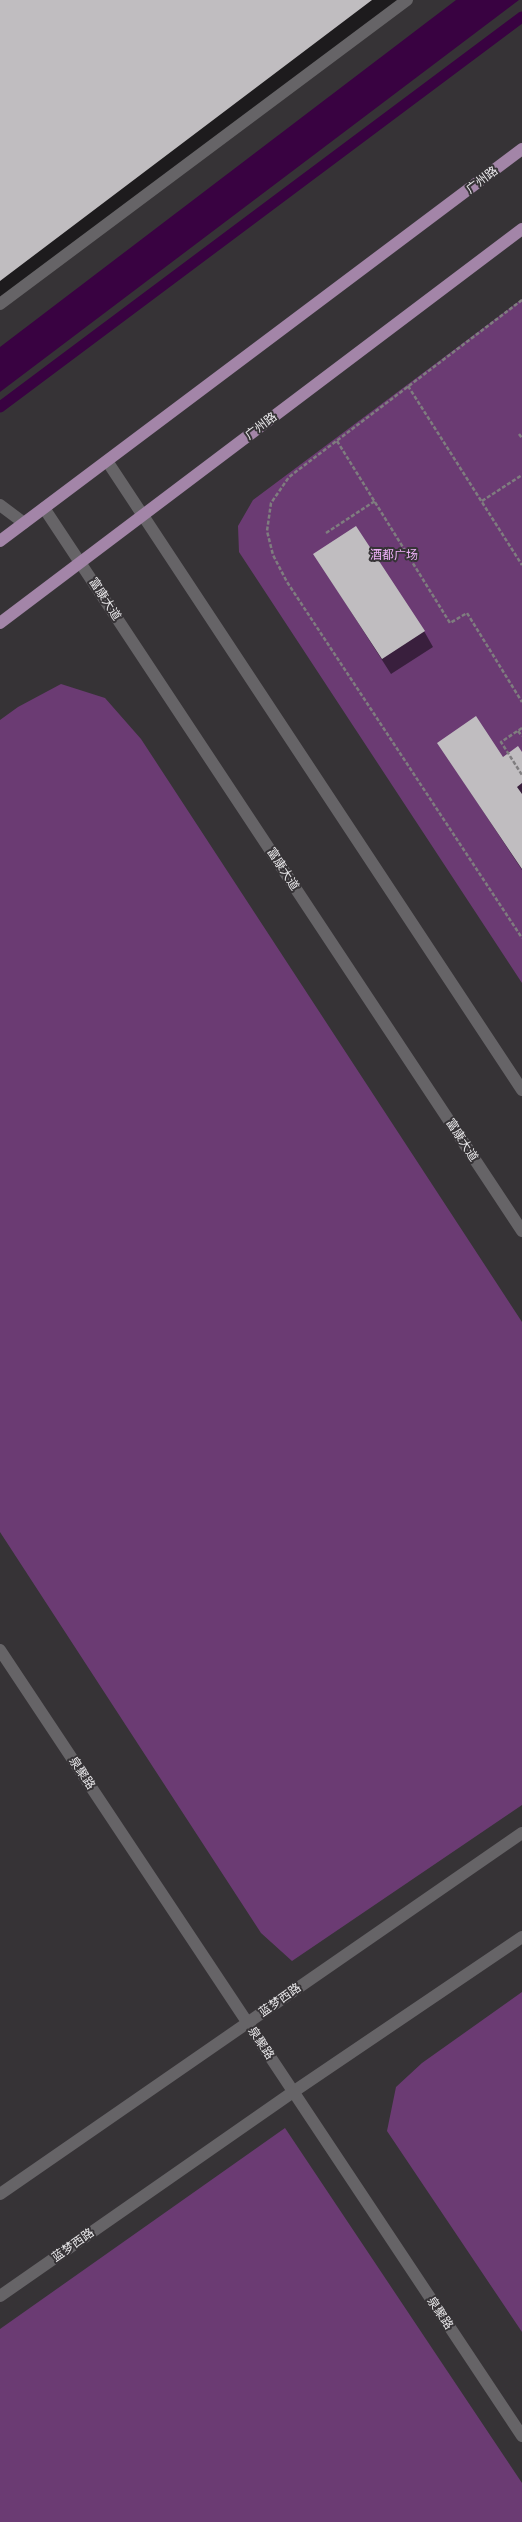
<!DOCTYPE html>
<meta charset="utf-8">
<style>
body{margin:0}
canvas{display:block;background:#363336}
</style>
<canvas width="522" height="2522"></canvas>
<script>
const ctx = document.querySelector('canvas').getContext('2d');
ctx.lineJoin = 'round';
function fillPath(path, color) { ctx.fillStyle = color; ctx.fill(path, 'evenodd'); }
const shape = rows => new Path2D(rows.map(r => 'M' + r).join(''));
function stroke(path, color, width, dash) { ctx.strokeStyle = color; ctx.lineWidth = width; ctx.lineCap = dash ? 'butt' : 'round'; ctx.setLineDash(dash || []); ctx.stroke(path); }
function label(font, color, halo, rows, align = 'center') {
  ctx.font = font + ' Lato,"Noto Sans SC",sans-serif'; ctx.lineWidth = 4; ctx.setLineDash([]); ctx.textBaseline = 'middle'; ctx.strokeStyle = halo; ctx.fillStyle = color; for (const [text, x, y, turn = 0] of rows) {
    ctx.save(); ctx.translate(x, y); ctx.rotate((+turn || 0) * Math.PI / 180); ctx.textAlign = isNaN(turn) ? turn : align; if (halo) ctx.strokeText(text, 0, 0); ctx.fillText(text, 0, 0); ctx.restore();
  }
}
fillPath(shape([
 [522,299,522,983,239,552,238,526,253,500],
 [61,684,105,698,141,739,522,1322,522,1805,292,1961,261,1933,0,1532,0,720,18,707],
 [522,1992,522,2332,387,2131,396,2087,422,2063],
 [285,2128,522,2483,522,2522,0,2522,0,2329]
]), '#6b3b73');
fillPath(shape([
 [456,0,519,0,0,392,0,347]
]), '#390241');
fillPath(shape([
 [0,0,405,0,0,306],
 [314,554,424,631,433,647,391,674],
 [438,743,502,758,522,754,522,870]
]), '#0007');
stroke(shape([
 [0,407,522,17]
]), '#390241', 11);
fillPath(shape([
 [0,0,372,0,0,281],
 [356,526,425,631,382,659,313,554],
 [476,716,503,757,518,746,522,752,522,783,517,787,522,794,522,869,437,743]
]), '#c0bdc0');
stroke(shape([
 [522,300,289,477,271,503,267,531,273,555,287,582,522,938],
 [408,386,522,565],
 [519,434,522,438],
 [337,441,450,623,467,613,522,702],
 [482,501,522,475],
 [326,533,375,501],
 [522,728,501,742,522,775],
 [518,731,522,736]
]), '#7f7d7f', 2.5, [4, 2]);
stroke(shape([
 [0,304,407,0],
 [107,461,522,1090],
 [0,505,24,523],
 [44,508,522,1231],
 [0,1650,522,2436],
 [0,2194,522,1833],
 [0,2296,293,2092,522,1937]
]), '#666467', 12);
stroke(shape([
 [0,541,522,149],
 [0,623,522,229]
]), '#a385a8', 12);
label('12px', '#eae9eb', '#363336', [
 ["广州路",482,180,-37],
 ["广州路",261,426,-37],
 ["富康大道",105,599,57],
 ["富康大道",283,869,57],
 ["富康大道",462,1140,57],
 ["泉聚路",82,1773,56],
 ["蓝梦西路",280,2000,-35],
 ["泉聚路",261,2043,56],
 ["蓝梦西路",73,2245,-35],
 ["泉聚路",440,2313,56]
]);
label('12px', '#edb0f6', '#363336', [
 ["酒都广场",394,555]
]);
</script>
